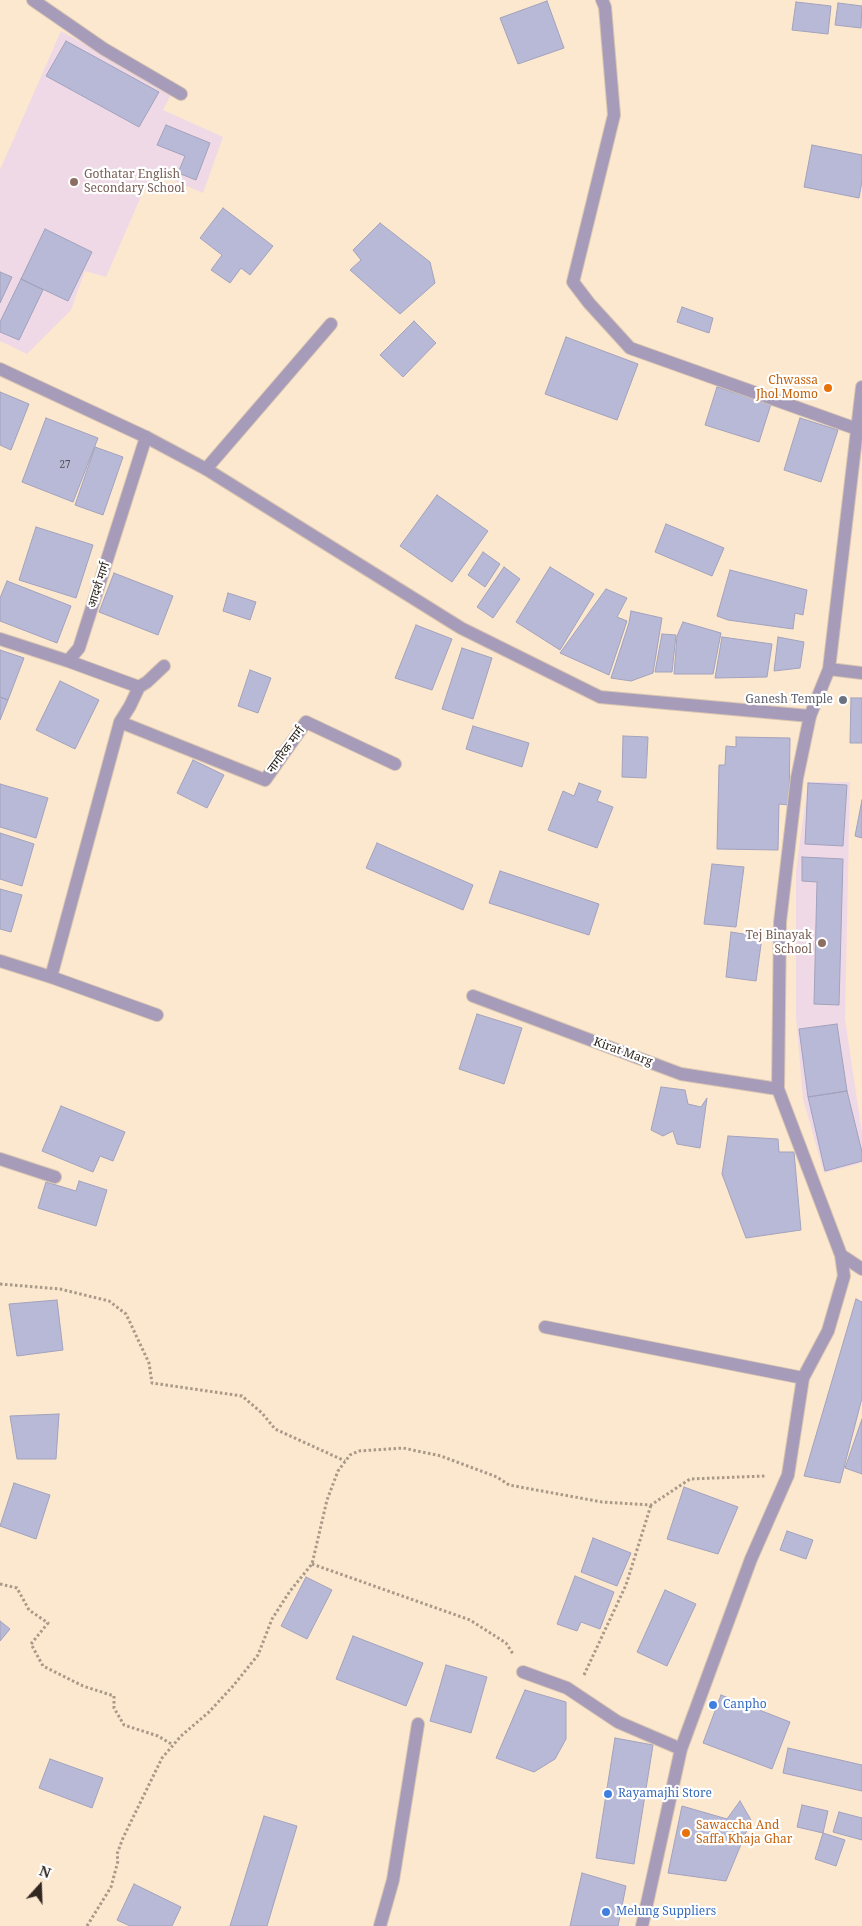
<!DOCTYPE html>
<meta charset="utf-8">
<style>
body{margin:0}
#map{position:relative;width:862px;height:1926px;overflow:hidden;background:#fce7cf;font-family:"Noto Serif",serif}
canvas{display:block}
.north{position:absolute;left:15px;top:1861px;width:50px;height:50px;-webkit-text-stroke:4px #fff;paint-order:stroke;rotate:20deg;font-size:14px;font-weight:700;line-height:20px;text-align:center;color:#302820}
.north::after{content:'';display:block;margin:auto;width:18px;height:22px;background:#302820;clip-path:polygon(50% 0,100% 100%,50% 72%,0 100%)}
</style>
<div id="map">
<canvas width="862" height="1926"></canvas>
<div class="north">N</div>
</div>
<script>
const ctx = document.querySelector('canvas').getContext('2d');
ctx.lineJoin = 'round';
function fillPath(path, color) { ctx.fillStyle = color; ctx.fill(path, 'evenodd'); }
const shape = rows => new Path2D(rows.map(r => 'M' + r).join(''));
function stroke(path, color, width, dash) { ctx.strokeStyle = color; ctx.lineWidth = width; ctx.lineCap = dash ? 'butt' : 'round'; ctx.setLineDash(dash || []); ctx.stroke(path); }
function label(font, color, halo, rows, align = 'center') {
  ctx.font = font + ' "Noto Serif","Noto Sans Devanagari",serif'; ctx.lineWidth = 4.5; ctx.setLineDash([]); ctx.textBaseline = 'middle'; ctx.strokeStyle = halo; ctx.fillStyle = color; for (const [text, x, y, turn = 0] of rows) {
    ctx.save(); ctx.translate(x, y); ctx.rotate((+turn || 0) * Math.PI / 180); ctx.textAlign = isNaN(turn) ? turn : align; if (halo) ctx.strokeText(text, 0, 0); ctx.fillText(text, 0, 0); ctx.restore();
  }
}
fillPath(shape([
 [61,31,172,93,163,110,223,137,203,193,152,171,106,277,85,271,71,310,27,354,0,341,0,170],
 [808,782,850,782,845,1019,862,1133,862,1163,824,1173,803,1099,796,1016,796,871]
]), '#f0d9e6');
const building = shape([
 [547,1,564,48,518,64,500,18,547,1],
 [796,2,831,6,828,34,792,30,796,2],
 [838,3,862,6,861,28,835,25,838,3],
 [66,41,159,92,139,127,46,76,66,41],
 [166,125,210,143,196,180,178,173,185,156,157,145,166,125],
 [812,145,862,155,862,181,859,198,804,187,812,145],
 [223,208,273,246,250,275,241,268,230,283,211,270,222,255,200,238,223,208],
 [380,223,430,262,435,283,400,314,350,270,361,260,353,250,380,223],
 [45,229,92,252,68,301,21,279,45,229],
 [0,272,12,277,0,303,0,272],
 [21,279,43,290,19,340,0,332,0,322,21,279],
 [682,307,713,318,709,333,677,322,682,307],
 [414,321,436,343,403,377,380,355,414,321],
 [566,337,638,364,617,420,545,394,566,337],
 [717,387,771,404,759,442,705,425,717,387],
 [0,392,29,404,11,450,0,445,0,392],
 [46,418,98,438,73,502,22,482,46,418],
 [800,418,838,430,821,482,784,470,800,418],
 [95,447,123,457,103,515,75,505,95,447],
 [437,495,488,531,452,582,400,546,437,495],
 [666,524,724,548,712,576,655,552,666,524],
 [36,527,93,545,76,598,19,580,36,527],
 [483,552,500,564,485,587,468,575,483,552],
 [504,567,520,579,493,618,477,607,504,567],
 [550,567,594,594,560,650,516,622,550,567],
 [730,570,807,590,803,615,795,613,793,629,728,620,717,616,730,570],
 [114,573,173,596,158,635,99,612,114,573],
 [7,581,71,606,57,643,0,621,0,598,7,581],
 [606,589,627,598,617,617,627,621,609,675,560,653,606,589],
 [228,593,256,602,250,620,223,611,228,593],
 [631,611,662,618,653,673,631,681,611,678,629,623,631,611],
 [683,622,721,633,713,674,674,674,677,636,683,622],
 [416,625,452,639,432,690,395,678,416,625],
 [662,634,676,635,672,672,655,672,662,634],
 [722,637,772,644,767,677,715,678,722,637],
 [778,637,804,642,800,668,774,671,778,637],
 [462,648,492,658,473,719,442,709,462,648],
 [0,650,24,658,8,700,0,697,0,650],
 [250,670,271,678,258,713,238,706,250,670],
 [60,681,99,700,75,749,36,730,60,681],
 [0,697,8,700,0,720,0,697],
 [851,698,862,698,862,743,850,743,851,698],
 [473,726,529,743,522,767,466,749,473,726],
 [623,736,648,737,646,778,622,777,623,736],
 [736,737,790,738,789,805,779,804,778,850,717,849,719,765,725,765,726,746,736,747,736,737],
 [193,760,224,775,207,808,177,793,193,760],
 [579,783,601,791,597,801,613,807,597,848,548,830,563,791,574,796,579,783],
 [808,783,847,785,843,846,805,844,808,783],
 [0,784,48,798,36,838,0,827,0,784],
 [862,800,862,838,855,836,862,800],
 [0,833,34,844,22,886,0,879,0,833],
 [377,843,473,885,463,910,366,868,377,843],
 [802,857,843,859,839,1005,814,1004,817,882,802,881,802,857],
 [712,864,744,867,736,927,704,924,712,864],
 [500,871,599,904,589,935,489,903,500,871],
 [0,889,22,895,11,932,0,929,0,889],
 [731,932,762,937,756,981,726,977,731,932],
 [477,1014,522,1028,504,1084,459,1069,477,1014],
 [837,1024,847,1091,808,1097,799,1029,837,1024],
 [661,1087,685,1090,688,1104,701,1107,707,1098,700,1148,677,1144,673,1131,663,1136,651,1130,661,1087],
 [847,1091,862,1152,862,1161,825,1171,808,1097,847,1091],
 [61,1106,125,1132,113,1161,100,1156,93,1172,42,1151,61,1106],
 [728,1136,778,1139,779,1152,794,1152,801,1230,746,1238,722,1174,728,1136],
 [79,1181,107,1190,96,1226,38,1208,46,1182,76,1191,79,1181],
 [856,1299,862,1302,862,1398,840,1483,804,1476,856,1299],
 [57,1300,63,1350,17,1356,9,1304,57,1300],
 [59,1414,56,1459,17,1459,10,1416,59,1414],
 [862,1419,862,1474,845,1468,862,1419],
 [14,1483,50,1495,36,1539,0,1526,14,1483],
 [684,1487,738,1507,718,1554,667,1539,684,1487],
 [787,1531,813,1540,806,1559,780,1550,787,1531],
 [593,1538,631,1553,617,1586,581,1572,593,1538],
 [575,1576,614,1592,600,1629,581,1622,577,1631,557,1624,575,1576],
 [306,1577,332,1590,307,1639,281,1626,306,1577],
 [665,1590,696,1604,667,1666,637,1652,665,1590],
 [0,1621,10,1629,0,1641,0,1621],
 [353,1636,423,1663,406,1706,336,1679,353,1636],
 [446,1665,487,1677,471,1733,430,1721,446,1665],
 [525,1690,566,1702,566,1739,555,1759,534,1772,496,1758,525,1690],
 [721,1695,790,1722,772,1769,703,1743,721,1695],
 [615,1738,653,1745,634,1864,596,1858,615,1738],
 [788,1748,862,1765,862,1791,783,1773,788,1748],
 [50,1759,103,1778,92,1808,39,1788,50,1759],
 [740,1801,751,1820,726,1881,668,1873,682,1806,727,1819,740,1801],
 [802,1805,828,1811,823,1833,797,1827,802,1805],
 [839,1812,862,1818,862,1840,833,1832,839,1812],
 [264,1816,297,1826,267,1926,230,1926,264,1816],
 [823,1833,845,1840,836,1866,815,1859,823,1833],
 [582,1873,626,1886,618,1926,570,1926,582,1873],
 [134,1884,181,1907,172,1926,130,1926,117,1920,134,1884]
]);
fillPath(building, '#b8b9d6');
stroke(building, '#a2a2bd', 1);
const minor = shape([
 [33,0,104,49,181,94],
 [602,0,605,7,614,115,573,282,589,303,630,348,857,429],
 [862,387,829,669,810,716,797,778,780,922,778,1089,841,1255,862,1269],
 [206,469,331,324],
 [0,639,68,661,79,648,146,437],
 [829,669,862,673],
 [139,687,147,682,164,666],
 [120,722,265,780,306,722,395,764],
 [0,961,51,977,157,1015],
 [51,977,120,722,130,706,139,687,68,661],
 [473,996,681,1074,778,1089],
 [0,1159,55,1177],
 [545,1327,803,1378],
 [523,1672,567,1688,618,1722,681,1749],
 [380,1926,393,1880,418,1724],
 [642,1926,681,1749,751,1559,788,1475,803,1378,828,1331,844,1276,841,1255]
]);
const tertiary = shape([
 [0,369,146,437,206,469,461,628,600,697,810,716]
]);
stroke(minor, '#d7c5b0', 14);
stroke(tertiary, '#d7c5b0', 14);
stroke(shape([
 [0,1284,60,1289,109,1301,126,1314,149,1363,152,1383,242,1396,262,1413,275,1429,345,1461],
 [312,1564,470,1620,506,1643,513,1654],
 [0,1584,17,1588,29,1610,48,1623,31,1644,43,1666,83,1686,114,1696,114,1708,124,1725,158,1736,173,1745],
 [584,1675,626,1585,651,1505],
 [87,1926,111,1887,118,1861,117,1854,123,1838,162,1758,181,1736,209,1712,233,1686,258,1655,272,1619,290,1591,312,1564,327,1500,338,1471,350,1455,359,1451,403,1448,441,1456,497,1477,509,1485,602,1502,651,1505,690,1479,765,1476]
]), '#a99988', 3, [2.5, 2.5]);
stroke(minor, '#a79bba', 12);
stroke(tertiary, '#a79bba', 12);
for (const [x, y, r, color] of [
 [74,182,5,"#8d6e63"],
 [828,388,5,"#e8710a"],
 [843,700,5,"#6b7280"],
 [822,943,5,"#8d6e63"],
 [713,1705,5,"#3f7fe0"],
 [608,1794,5,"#3f7fe0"],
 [686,1833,5,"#e8710a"],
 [606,1912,5,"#3f7fe0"]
]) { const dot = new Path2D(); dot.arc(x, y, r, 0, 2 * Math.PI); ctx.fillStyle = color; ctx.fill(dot); stroke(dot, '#fff', 2); }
label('10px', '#524c4e', null, [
 ["27",65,465]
]);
label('12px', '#785e54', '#fff', [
 ["Gothatar English",84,175],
 ["Secondary School",84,189],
 ["Tej Binayak",812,936,"right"],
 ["School",812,950,"right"]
], 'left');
label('12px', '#c56008', '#fff', [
 ["Chwassa",818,381],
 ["Jhol Momo",818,395],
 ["Sawaccha And",696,1826,"left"],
 ["Saffa Khaja Ghar",696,1840,"left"]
], 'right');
label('12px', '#302820', '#fff', [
 ["आदर्श मार्ग",99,585,-72],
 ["नागरिक मार्ग",286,750,-54],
 ["Kirat Marg",623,1052,20]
]);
label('12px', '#5b616d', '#fff', [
 ["Ganesh Temple",833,700]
], 'right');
label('12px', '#366cbe', '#fff', [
 ["Canpho",723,1705],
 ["Rayamajhi Store",618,1794],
 ["Melung Suppliers",616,1912]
], 'left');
</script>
